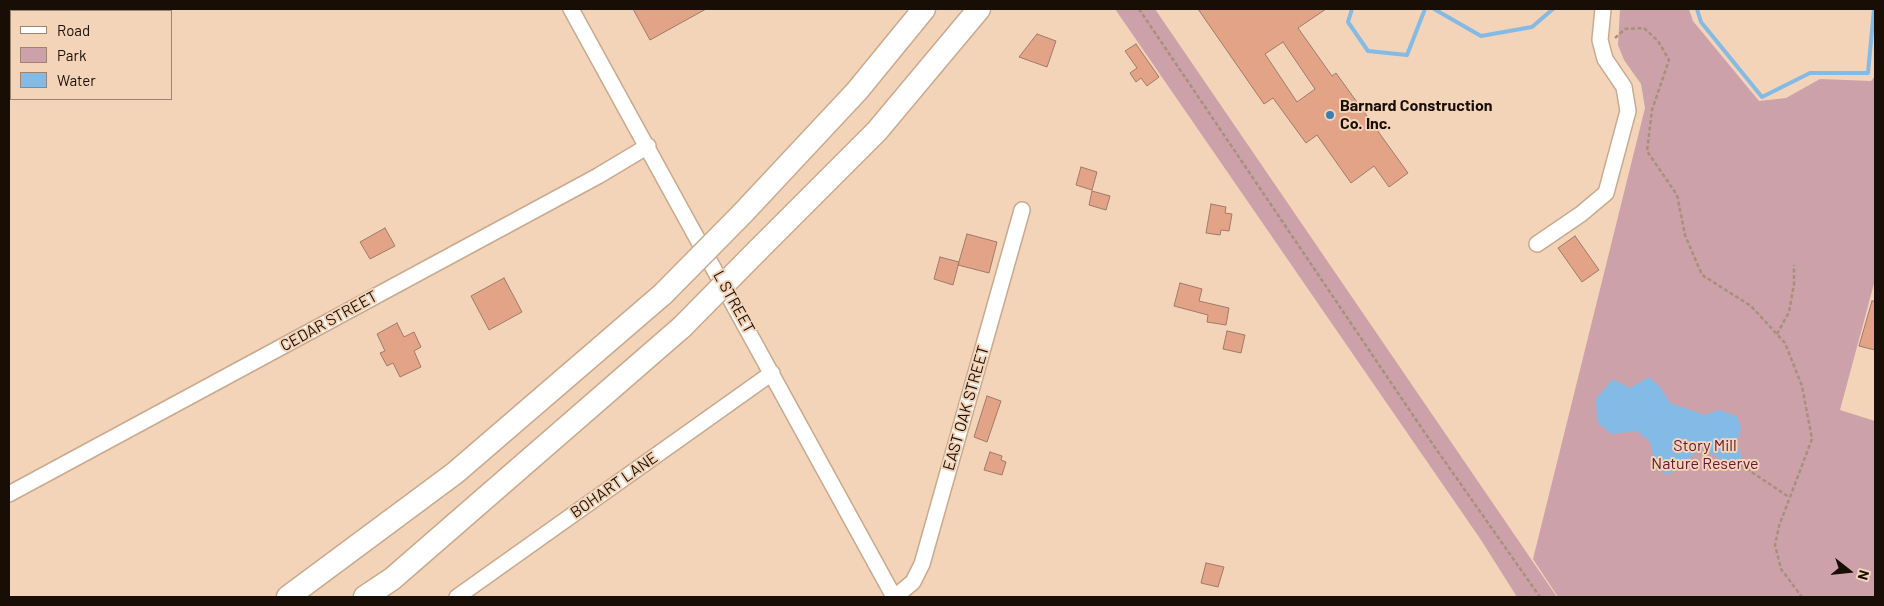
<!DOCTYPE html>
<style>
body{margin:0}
#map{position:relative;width:1884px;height:606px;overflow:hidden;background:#f4d4b8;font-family:Barlow,sans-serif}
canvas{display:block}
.frame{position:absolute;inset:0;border:10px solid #180e05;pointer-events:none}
.legend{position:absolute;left:10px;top:10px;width:162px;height:90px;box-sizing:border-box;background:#f4d4b8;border:1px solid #9c8570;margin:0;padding:6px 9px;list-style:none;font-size:15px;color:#180e05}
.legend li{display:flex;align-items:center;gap:10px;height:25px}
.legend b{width:25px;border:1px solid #9c8570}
.north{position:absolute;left:1824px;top:546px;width:50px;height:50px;-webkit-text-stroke:4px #f4d4b8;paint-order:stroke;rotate:106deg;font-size:14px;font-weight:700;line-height:20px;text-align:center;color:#180e05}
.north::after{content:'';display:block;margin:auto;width:18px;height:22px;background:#180e05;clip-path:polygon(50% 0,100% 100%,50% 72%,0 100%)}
</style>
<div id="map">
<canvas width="1884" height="606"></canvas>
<div class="frame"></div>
<ul class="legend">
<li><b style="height:6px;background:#fff"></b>Road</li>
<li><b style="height:14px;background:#cda1aa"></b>Park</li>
<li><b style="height:14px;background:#84bae6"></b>Water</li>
</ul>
<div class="north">N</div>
</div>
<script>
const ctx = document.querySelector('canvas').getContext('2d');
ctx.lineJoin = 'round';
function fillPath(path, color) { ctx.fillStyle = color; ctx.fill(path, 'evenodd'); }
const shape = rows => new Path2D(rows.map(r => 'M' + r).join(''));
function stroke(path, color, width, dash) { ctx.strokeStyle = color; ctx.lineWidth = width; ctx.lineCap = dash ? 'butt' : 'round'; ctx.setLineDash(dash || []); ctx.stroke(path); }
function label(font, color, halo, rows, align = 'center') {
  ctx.font = font + ' Barlow,sans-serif'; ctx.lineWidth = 4; ctx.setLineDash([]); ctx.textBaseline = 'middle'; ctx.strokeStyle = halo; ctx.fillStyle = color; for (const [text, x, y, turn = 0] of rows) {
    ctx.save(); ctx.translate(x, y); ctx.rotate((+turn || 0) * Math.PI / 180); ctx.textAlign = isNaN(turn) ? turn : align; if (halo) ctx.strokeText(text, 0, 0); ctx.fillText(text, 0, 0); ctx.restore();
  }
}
fillPath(shape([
 [1115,9,1155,9,1557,597,1517,597,1481,540],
 [1620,9,1689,9,1693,21,1759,101,1786,98,1820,79,1871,81,1875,76,1875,280,1840,410,1875,421,1875,597,1558,597,1533,559,1645,108,1641,84,1624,60,1618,45]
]), '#cda1aa');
fillPath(shape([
 [1649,377,1660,387,1670,403,1705,415,1719,410,1737,416,1741,428,1737,442,1742,460,1729,469,1718,457,1703,449,1693,455,1681,468,1667,475,1656,468,1650,442,1637,431,1611,434,1597,422,1596,399,1613,379,1630,388]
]), '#84bae6');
stroke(shape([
 [1352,9,1348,22,1368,51,1407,55,1425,9],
 [1434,9,1481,36,1532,27,1553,9],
 [1697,9,1701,22,1762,97,1810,73,1868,73,1874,9]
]), '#84bae6', 4);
const building = shape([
 [633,9,706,9,650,40,633,9],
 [1198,9,1326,9,1298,28,1332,76,1336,73,1408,173,1389,187,1374,166,1351,183,1317,135,1306,143,1273,98,1264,104,1198,9],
 [1283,42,1315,89,1297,102,1265,54,1283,42],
 [1037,34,1056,41,1047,67,1019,57,1037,34],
 [1136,44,1159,77,1147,86,1141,78,1136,82,1130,73,1137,68,1125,51,1136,44],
 [1081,167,1097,172,1092,190,1076,185,1081,167],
 [1092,191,1110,196,1106,210,1089,205,1092,191],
 [1211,204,1226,207,1225,213,1232,214,1229,231,1221,230,1220,235,1206,233,1211,204],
 [385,228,395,246,370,259,360,242,385,228],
 [967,234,997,242,989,273,958,265,967,234],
 [1575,236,1599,270,1582,282,1558,248,1575,236],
 [940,257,959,262,953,285,934,279,940,257],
 [504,278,522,312,489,330,471,296,504,278],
 [1180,283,1202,289,1199,301,1229,308,1226,325,1207,322,1208,315,1174,306,1180,283],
 [1872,301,1875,301,1875,350,1859,346,1872,301],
 [397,323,404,337,414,332,421,347,414,351,421,367,400,377,393,363,387,366,380,353,385,351,377,334,397,323],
 [1227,331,1245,335,1241,353,1223,349,1227,331],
 [987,396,1001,401,987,442,974,437,987,396],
 [990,452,1002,456,1001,460,1006,462,1002,475,984,470,990,452],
 [1206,563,1224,567,1218,587,1201,583,1206,563]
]);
fillPath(building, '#e3a387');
stroke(building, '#9e7a6a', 1);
const minor = shape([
 [571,9,894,597],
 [1537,244,1581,214,1606,193,1628,111,1624,87,1605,59,1600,40,1603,9],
 [9,494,598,176,648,146],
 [457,597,772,373],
 [895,597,913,582,922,564,1022,210]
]);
const highway = shape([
 [742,214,857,91,924,9],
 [758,250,877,131,979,9],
 [288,597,455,473,663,294],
 [365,597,392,579,682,327]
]);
stroke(minor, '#c8aa8f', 18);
stroke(highway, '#c8aa8f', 25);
stroke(shape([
 [1139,9,1427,436,1540,597],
 [1615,38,1625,29,1644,28,1658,41,1669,60,1652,110,1647,151,1677,195,1685,235,1702,275,1751,306,1785,343,1802,386,1812,439,1779,526,1775,545,1781,569,1802,597],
 [1777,334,1789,312,1794,284,1794,265],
 [1741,465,1789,497]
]), '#a8907a', 2.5, [4, 2.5]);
stroke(minor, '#fff', 15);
stroke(highway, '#fff', 22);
const highwayBridge = shape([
 [663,294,742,214],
 [682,327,758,250]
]);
stroke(highwayBridge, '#c8aa8f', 25, []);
stroke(highwayBridge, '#fff', 22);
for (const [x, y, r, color] of [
 [1330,115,5,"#397fb4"]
]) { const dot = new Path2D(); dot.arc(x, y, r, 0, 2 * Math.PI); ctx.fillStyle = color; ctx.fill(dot); stroke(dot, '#f4d4b8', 2); }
label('bold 16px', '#180e05', '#f4d4b8', [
 ["Barnard Construction",1340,106],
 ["Co. Inc.",1340,124]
], 'left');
label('16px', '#180e05', '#f4d4b8', [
 ["L STREET",734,302,61],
 ["CEDAR STREET",329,321,-29],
 ["EAST OAK STREET",966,408,-74],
 ["BOHART LANE",614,485,-35]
]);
label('16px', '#651331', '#f4d4b8', [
 ["Story Mill",1705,446],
 ["Nature Reserve",1705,464]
]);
</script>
